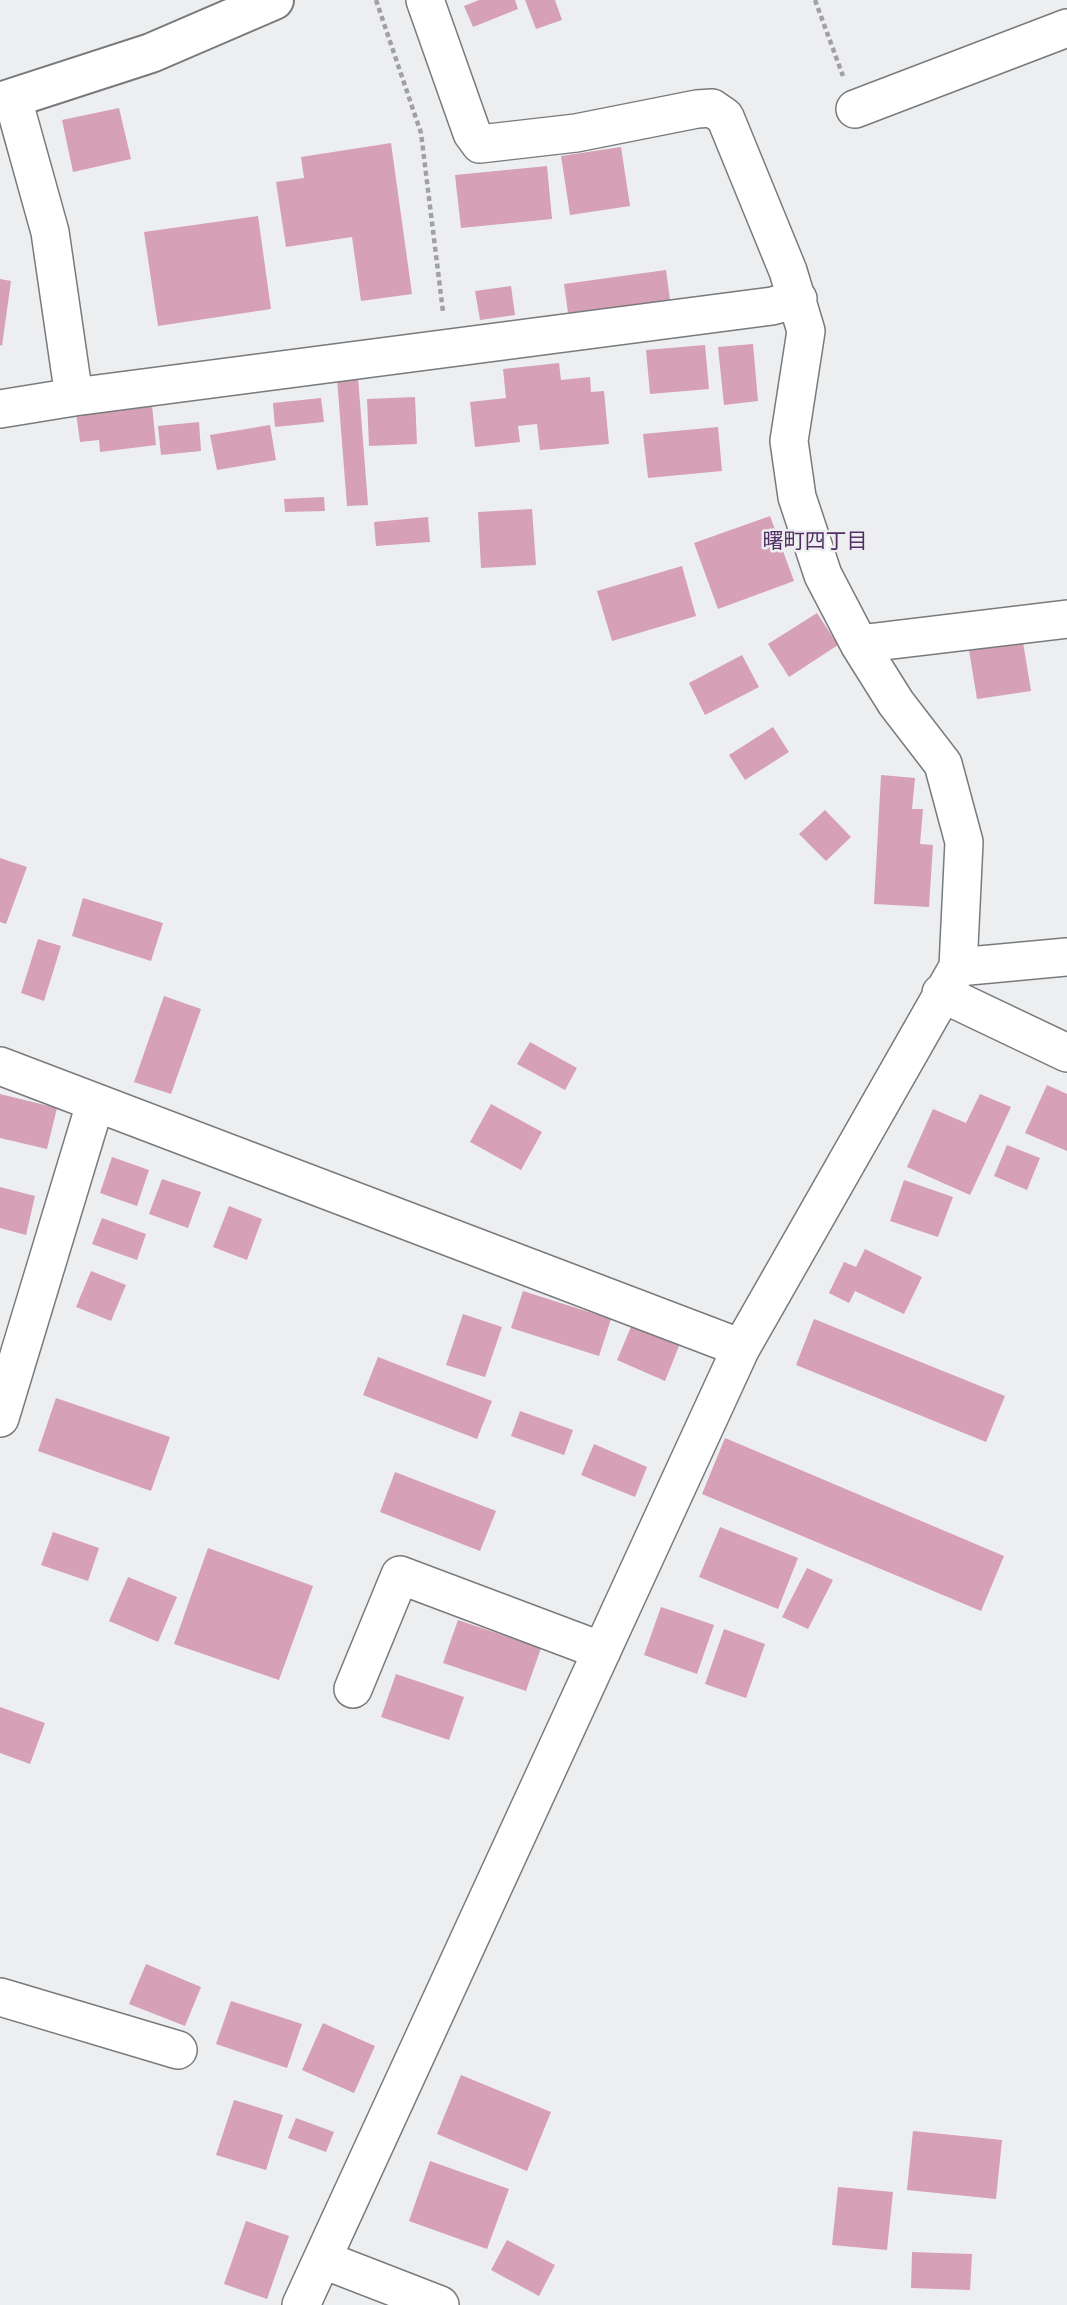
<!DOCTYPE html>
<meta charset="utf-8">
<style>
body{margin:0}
canvas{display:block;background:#edeef0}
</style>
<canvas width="1067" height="2305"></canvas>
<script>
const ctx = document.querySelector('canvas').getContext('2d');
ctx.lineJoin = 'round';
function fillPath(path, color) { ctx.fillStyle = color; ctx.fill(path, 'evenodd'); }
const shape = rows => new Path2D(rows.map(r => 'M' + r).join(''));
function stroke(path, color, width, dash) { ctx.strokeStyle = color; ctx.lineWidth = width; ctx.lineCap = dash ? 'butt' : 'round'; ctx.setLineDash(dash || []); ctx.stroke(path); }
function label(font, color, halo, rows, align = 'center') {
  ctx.font = font + ' Quicksand,"Noto Sans JP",sans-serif'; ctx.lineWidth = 5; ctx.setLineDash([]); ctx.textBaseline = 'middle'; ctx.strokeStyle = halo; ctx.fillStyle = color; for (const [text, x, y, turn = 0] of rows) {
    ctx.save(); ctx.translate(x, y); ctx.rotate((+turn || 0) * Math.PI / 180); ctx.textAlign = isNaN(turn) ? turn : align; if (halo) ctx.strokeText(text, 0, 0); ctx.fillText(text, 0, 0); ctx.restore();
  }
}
fillPath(shape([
 [479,0,515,0,518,9,473,27,464,6],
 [525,0,555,0,562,20,536,29],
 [119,108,131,159,73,172,62,120],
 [391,143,412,294,361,301,352,237,286,247,276,182,304,178,301,157],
 [621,147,630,206,570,215,561,156],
 [547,166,552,219,461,228,455,175],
 [258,216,271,309,158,326,144,232],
 [666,270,670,300,568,313,564,284],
 [0,279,11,281,2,346,0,345],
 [511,286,515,315,480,320,475,291],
 [753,344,758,401,724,405,718,347],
 [705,345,709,389,650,394,646,350],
 [559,363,561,380,590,377,591,392,604,391,609,444,540,450,537,424,518,426,520,442,475,447,470,402,506,398,503,369],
 [358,377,368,505,347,506,337,379],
 [415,397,417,444,369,446,367,399],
 [321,398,324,422,275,427,273,403],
 [152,405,156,445,100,452,99,440,80,442,76,413],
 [199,422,201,451,161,455,158,426],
 [270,425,276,460,217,470,210,435],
 [718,427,722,471,648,478,643,434],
 [324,497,325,511,285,512,284,499],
 [532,509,536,565,481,568,478,512],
 [770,516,794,581,718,609,694,543],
 [428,517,430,542,376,546,374,522],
 [682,566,696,616,612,641,597,591],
 [817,613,838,645,789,677,768,644],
 [1023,642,1031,691,977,699,969,650],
 [742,655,759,687,705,715,689,683],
 [773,727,789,752,745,780,729,755],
 [881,775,915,778,912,809,923,809,920,844,933,845,929,907,874,904],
 [825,810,851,837,826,861,799,834],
 [0,858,27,867,6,924,0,922],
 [83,898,163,923,151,961,72,936],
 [38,939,61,946,44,1001,21,993],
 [164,996,201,1009,171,1094,134,1082],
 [530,1042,577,1068,565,1090,517,1064],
 [1047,1085,1067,1094,1067,1151,1025,1133],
 [0,1094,57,1108,47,1149,0,1138],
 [980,1094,1011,1107,970,1195,907,1167,933,1109,966,1123],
 [491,1104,542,1132,521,1170,470,1142],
 [1007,1145,1040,1158,1027,1190,994,1176],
 [112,1157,149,1170,137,1206,100,1193],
 [162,1179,201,1192,188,1228,149,1214],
 [904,1180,953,1197,938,1237,890,1221],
 [0,1187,35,1196,26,1235,0,1228],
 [229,1206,262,1219,247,1260,213,1247],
 [102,1218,146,1234,137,1260,92,1244],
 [865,1249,922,1277,904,1314,855,1291,849,1303,829,1293,844,1262,856,1267],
 [91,1271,126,1285,111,1321,76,1307],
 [523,1291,611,1319,599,1356,511,1328],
 [463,1314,502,1327,485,1377,446,1365],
 [814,1319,1005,1396,986,1442,796,1365],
 [633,1322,681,1341,665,1381,617,1360],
 [378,1357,492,1401,477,1439,363,1395],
 [56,1398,170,1437,151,1491,38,1451],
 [520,1411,573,1430,564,1455,511,1436],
 [725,1438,1004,1556,981,1611,702,1494],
 [594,1444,647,1467,635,1497,581,1475],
 [395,1472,496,1511,480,1551,380,1512],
 [720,1527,798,1558,778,1609,699,1577],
 [53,1532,99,1548,88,1581,41,1565],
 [208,1548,313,1586,279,1680,174,1644],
 [807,1568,833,1580,808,1629,782,1617],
 [128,1577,177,1597,158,1642,109,1621],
 [661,1607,714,1625,697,1674,644,1655],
 [458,1620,541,1648,526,1691,443,1663],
 [724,1629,765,1644,746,1698,705,1684],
 [396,1674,464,1697,449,1740,381,1717],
 [0,1707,45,1723,30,1764,0,1753],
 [146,1964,201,1987,185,2026,129,2004],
 [231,2001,302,2024,287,2068,216,2044],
 [323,2023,375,2046,354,2093,302,2070],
 [461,2075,551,2112,527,2171,437,2134],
 [234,2100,283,2115,266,2170,216,2155],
 [296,2118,334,2132,326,2152,288,2138],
 [913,2131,1002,2140,996,2199,907,2190],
 [430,2161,509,2189,487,2249,409,2221],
 [838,2187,893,2192,887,2250,832,2245],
 [246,2221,289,2236,267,2299,224,2284],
 [507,2240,555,2265,539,2296,491,2270],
 [912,2252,972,2254,970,2290,911,2288]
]), '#d6a0b7');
const street = shape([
 [13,99,50,232,74,397,772,306,798,299],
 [855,109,1067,28],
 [0,409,74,397],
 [859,644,1067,619],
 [958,967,1067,957],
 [941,993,1067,1053],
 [0,1066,741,1348],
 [0,1418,95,1104],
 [353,1689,400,1575,602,1651],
 [0,1997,178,2050],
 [324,2260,440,2305],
 [301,2305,741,1348,958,967,964,842,943,764,896,703,859,644,823,575,797,497,789,441,806,331,788,271,725,117,712,108,697,109,576,133,480,144,472,133,425,0]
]);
const secondary = shape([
 [0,102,151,53,274,0]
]);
stroke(street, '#797a7b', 40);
stroke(secondary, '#797a7b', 42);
stroke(shape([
 [376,0,421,133,443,312],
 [815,0,843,76]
]), '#a1a1a3', 4.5, [5, 3.5]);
stroke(street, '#fff', 37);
stroke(secondary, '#fff', 38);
label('21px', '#532e65', '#edeef0', [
 ["曙町四丁目",815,542]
]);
</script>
